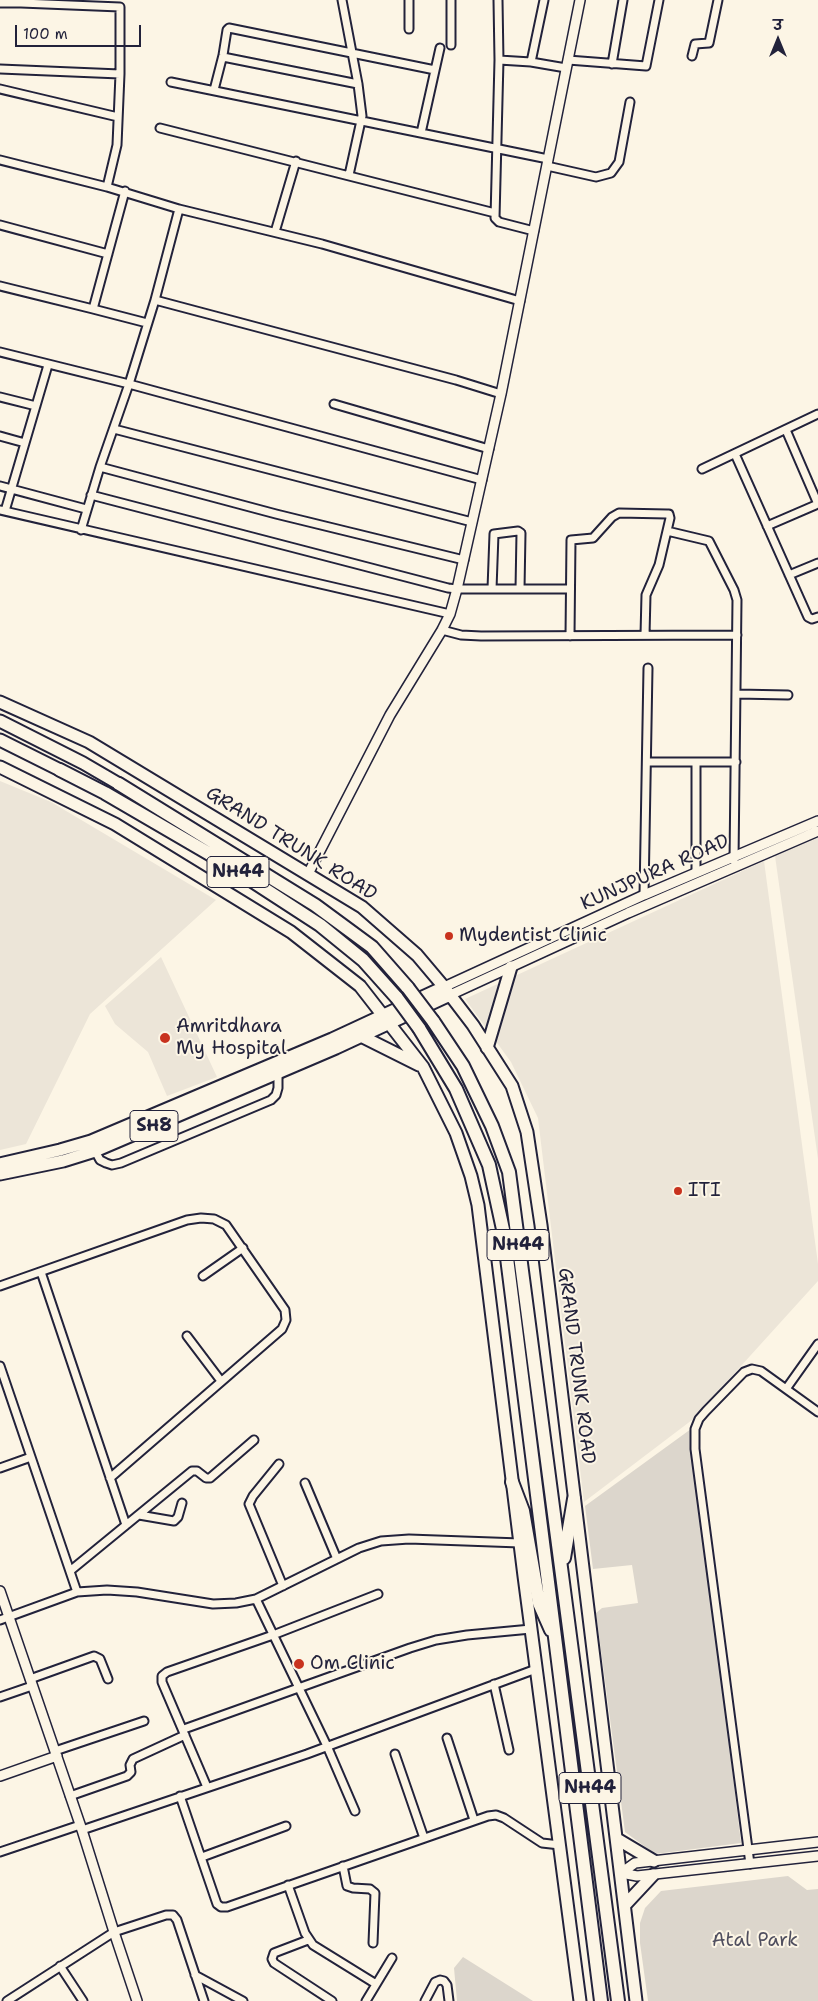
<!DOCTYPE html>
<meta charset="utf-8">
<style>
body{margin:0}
#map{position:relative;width:818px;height:2001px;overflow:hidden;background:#fcf5e5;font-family:"Shantell Sans","Playpen Sans Deva",sans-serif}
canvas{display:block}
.north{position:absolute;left:753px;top:15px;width:50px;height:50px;-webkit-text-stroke:4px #fcf5e5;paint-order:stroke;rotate:0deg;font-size:14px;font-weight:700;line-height:20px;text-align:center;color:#22223b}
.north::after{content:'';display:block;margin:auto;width:18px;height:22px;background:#22223b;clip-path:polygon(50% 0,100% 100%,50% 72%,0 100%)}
.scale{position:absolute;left:15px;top:25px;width:126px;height:22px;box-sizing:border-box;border:2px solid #22223b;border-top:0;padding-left:6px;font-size:15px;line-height:18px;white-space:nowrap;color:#22223b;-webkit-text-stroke:4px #fcf5e5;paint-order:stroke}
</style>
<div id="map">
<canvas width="818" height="2001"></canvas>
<div class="north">उ</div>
<div class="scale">100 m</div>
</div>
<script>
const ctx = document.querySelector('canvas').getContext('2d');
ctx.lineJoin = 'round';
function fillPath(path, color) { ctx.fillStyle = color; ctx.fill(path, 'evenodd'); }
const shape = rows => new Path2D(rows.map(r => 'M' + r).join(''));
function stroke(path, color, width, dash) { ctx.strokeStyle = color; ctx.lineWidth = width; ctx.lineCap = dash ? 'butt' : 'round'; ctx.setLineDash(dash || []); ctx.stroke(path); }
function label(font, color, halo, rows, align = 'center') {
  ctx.font = font + ' "Shantell Sans",sans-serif'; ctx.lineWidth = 4; ctx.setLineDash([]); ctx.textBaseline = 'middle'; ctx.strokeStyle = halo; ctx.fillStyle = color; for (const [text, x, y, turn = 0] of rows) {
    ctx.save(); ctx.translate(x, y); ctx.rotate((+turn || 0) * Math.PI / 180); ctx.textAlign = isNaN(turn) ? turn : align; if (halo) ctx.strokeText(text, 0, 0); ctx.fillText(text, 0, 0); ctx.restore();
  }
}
fillPath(shape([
 [0,781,51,802,216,900,90,1014,26,1144,0,1150],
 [818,838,818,1159,775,856],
 [764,861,818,1264,818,1281,692,1420,584,1502,538,1118,511,1062,465,999],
 [161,957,217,1077,167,1096,148,1052,115,1024,105,1006]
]), '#ece5d8');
fillPath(shape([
 [691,1429,741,1843,655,1854,625,1832,596,1613,602,1608,638,1603,632,1565,593,1569,585,1506],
 [788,1876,807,1890,818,1889,818,2001,648,2001,640,1943,640,1923,645,1908,661,1891],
 [463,1957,533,2001,457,2001,454,1968]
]), '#dcd6cc');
const minor = shape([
 [21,0,21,3,120,7,120,74,117,145,107,187],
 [342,0,358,84,362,116,349,175],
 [409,0,409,29],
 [451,0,451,45],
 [498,0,499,60,495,218,499,222,534,231],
 [0,3,21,3],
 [692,56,695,44,709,43,718,0],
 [223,57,358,84],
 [499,60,531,62,566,68],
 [568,60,646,66,659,0],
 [531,62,544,0],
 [612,64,623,0],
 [0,69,120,74],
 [171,82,548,159],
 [0,89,118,117],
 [214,90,223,55,227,30,229,28,435,70],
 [160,128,495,213],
 [421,133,440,48],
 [0,160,107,187,179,209,155,300,456,380,501,394],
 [547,166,596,177,611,173,619,162,630,102],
 [125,191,93,309,147,323],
 [179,209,322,244,520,301],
 [0,225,108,254],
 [275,232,296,161],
 [0,286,93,309],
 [155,300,129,384,100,467,276,514,464,560],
 [0,352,129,384,482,480],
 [0,397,36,406],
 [334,404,489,449],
 [114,429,472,522],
 [786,430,818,504],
 [0,436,25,443],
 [735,454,808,617,812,619,818,617],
 [702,469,818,414],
 [0,486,86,509],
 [91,495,448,588,457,589,570,589],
 [0,510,450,614],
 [5,511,48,365],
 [767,526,818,504],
 [81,530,100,467],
 [667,531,709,541,734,590,737,600,734,861],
 [789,575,818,563],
 [492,589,494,534,518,531,521,533,520,589],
 [442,630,461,635,481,636,737,635],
 [570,636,571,540,593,538,612,517,619,513,667,514,669,514,670,518,659,565,646,595,645,635],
 [737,694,788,695],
 [647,762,736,762],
 [696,762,696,872],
 [644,895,648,668],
 [94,1149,100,1160,106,1163,112,1165,121,1163,271,1100,276,1095,278,1088,278,1073],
 [41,1272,126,1525],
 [203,1276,243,1248],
 [0,1286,187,1220,201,1218,214,1219,226,1225,285,1310,286,1320,282,1329,110,1478],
 [187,1336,221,1381],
 [0,1366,77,1592],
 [786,1389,818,1344],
 [279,1464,253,1496,249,1504,283,1586],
 [0,1468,31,1457],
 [305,1483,337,1559],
 [139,1515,174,1521,178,1517,182,1503],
 [70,1571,192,1471,197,1471,206,1478,210,1478,254,1440],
 [256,1599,327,1746,355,1811],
 [0,1620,77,1592,107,1590,137,1592,213,1604,236,1603,256,1599,359,1548,381,1541,409,1539,520,1543],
 [30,1679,94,1656,100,1659,108,1679],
 [494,1684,509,1750],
 [0,1697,32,1686],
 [184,1729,410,1648,436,1640,467,1635,531,1629],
 [447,1738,474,1820],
 [55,1751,144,1721],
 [395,1754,424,1838],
 [207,1787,162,1682,162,1676,167,1672,273,1635,378,1594],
 [70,1796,127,1776,131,1772,130,1765,133,1759,185,1735],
 [180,1796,217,1904,221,1907,227,1907,488,1816,496,1815,504,1818,542,1843,560,1845],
 [82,1830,307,1754,536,1669],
 [0,1852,80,1825],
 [202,1857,286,1826],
 [750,1864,695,1449,695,1429,699,1419,706,1411,744,1372,752,1369,761,1371,818,1412],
 [343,1866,347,1886,353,1888,370,1889,375,1893,373,1943],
 [288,1885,305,1933,313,1945,376,1984],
 [308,1940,274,1953,272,1959,274,1963,332,2001],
 [60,1966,83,2001],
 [195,1975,243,2001],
 [7,2001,114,1932,166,1915,173,1915,177,1920,204,2001],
 [366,2001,392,1958],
 [425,2001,435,1982,440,1980,444,1981,447,1985,449,2001]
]);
const tertiary = shape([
 [308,874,390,715,442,630,450,614,457,589,501,394,580,0],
 [444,987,644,895,818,821],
 [450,995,628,913,818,831],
 [0,1591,82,1830,114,1932,137,2001],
 [0,1776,57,1756],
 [621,1873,635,1863,818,1842],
 [621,1873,637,1876,818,1856]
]);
const primary = shape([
 [0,702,89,742,362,907,417,955,444,987,473,1025,512,1086,527,1132,541,1225,636,2001],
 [0,767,115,824,291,932,360,986,423,1067,456,1133,471,1176,478,1205,524,1576,580,2001],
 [361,1036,419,1065],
 [487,1048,511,967],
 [0,1164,60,1150,91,1141,332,1039,444,987],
 [0,1174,63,1161,95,1151,336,1048,450,995],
 [617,1839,654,1861],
 [625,1905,653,1875]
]);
const trunk = shape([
 [0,721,83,763,119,784],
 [0,740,60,770]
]);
const motorway = shape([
 [60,770,105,793,220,860,320,925,363,960,397,998],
 [119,784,315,905,372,947,408,988],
 [433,1021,463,1066,492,1126,509,1172,618,2001],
 [419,1028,456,1089,489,1165,504,1234,601,2001],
 [512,1482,523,1511,539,1603,551,1630],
 [564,1558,574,1499]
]);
stroke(minor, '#22223b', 11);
stroke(tertiary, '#22223b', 12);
stroke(primary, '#22223b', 15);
stroke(trunk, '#22223b', 15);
stroke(motorway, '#22223b', 16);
stroke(minor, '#fcf5e5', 7);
stroke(tertiary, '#fcf5e5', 9);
stroke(primary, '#fcf5e5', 11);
stroke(trunk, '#fcf5e5', 11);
stroke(motorway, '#fcf5e5', 12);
const motorwayBridge = shape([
 [408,988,433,1021],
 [397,998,419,1028]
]);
stroke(motorwayBridge, '#22223b', 16, []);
stroke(motorwayBridge, '#fcf5e5', 12);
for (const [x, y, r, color] of [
 [449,936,5,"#c8321e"],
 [165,1038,6,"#c8321e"],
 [678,1191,5,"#c8321e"],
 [299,1664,6,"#c8321e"]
]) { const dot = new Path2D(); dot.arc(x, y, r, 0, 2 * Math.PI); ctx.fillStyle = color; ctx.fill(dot); stroke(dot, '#fcf5e5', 2); }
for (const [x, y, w] of [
 [238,872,62],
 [154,1126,48],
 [518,1245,62],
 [590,1788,62]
]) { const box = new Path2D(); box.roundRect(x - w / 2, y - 15.5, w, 31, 4); ctx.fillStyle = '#fcf5e5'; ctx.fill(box); stroke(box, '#22223b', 1); }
label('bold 18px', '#22223b', null, [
 ["NH44",238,872],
 ["SH8",154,1126],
 ["NH44",518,1245],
 ["NH44",590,1788]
]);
label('19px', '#22223b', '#fcf5e5', [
 ["GRAND TRUNK ROAD",291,844,32],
 ["KUNJPURA ROAD",655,873,-24],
 ["GRAND TRUNK ROAD",576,1366,83]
]);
label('19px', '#22223b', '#fcf5e5', [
 ["Mydentist Clinic",459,936],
 ["Amritdhara",176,1027],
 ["My Hospital",176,1049],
 ["ITI",688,1191],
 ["Om Clinic",310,1664]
], 'left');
label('19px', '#504f5f', '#fcf5e5', [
 ["Atal Park",755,1941]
]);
</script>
